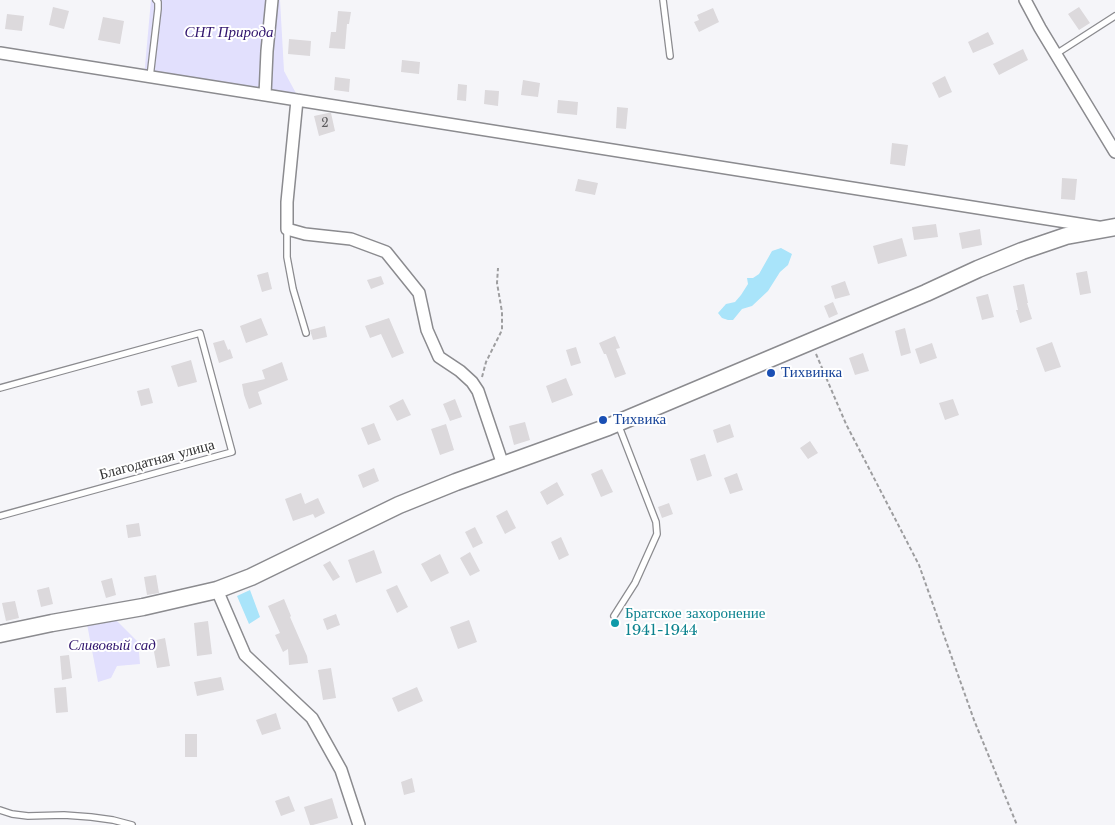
<!DOCTYPE html>
<meta charset="utf-8">
<style>
body{margin:0}
canvas{display:block;background:#f5f5f9}
</style>
<canvas width="1115" height="825"></canvas>
<script>
const ctx = document.querySelector('canvas').getContext('2d');
ctx.lineJoin = 'round';
function fillPath(path, color) { ctx.fillStyle = color; ctx.fill(path, 'evenodd'); }
const shape = rows => new Path2D(rows.map(r => 'M' + r).join(''));
function stroke(path, color, width, dash) { ctx.strokeStyle = color; ctx.lineWidth = width; ctx.lineCap = dash ? 'butt' : 'round'; ctx.setLineDash(dash || []); ctx.stroke(path); }
function label(font, color, halo, rows, align = 'center') {
  ctx.font = font + ' "Libre Baskerville",serif'; ctx.lineWidth = 4; ctx.setLineDash([]); ctx.textBaseline = 'middle'; ctx.strokeStyle = halo; ctx.fillStyle = color; for (const [text, x, y, turn = 0] of rows) {
    ctx.save(); ctx.translate(x, y); ctx.rotate((+turn || 0) * Math.PI / 180); ctx.textAlign = isNaN(turn) ? turn : align; if (halo) ctx.strokeText(text, 0, 0); ctx.fillText(text, 0, 0); ctx.restore();
  }
}
fillPath(shape([
 [151,0,280,0,284,71,304,108,144,77],
 [116,620,138,642,140,664,117,666,111,678,98,682,87,624]
]), '#e2e0fd');
fillPath(shape([
 [781,248,792,254,788,265,780,272,768,291,752,306,742,309,733,320,728,320,722,318,718,313,726,304,735,302,741,295,748,284,747,278,753,278,759,274,772,251],
 [250,590,260,617,249,624,237,596]
]), '#a9e4fa');
fillPath(shape([
 [53,7,69,11,64,29,49,25],
 [1079,7,1090,23,1079,30,1068,14],
 [713,8,719,22,699,32,694,22,699,20,697,15],
 [338,11,351,12,349,24,347,24,345,49,329,48,331,32,336,32],
 [7,14,24,16,22,31,5,29],
 [103,17,124,21,120,44,98,40],
 [988,32,994,44,973,53,968,42],
 [289,39,311,41,310,56,288,54],
 [1023,49,1028,60,999,75,993,64],
 [402,60,420,62,419,74,401,72],
 [945,76,952,92,939,98,932,83],
 [335,77,350,79,349,92,334,90],
 [523,80,540,83,538,97,521,95],
 [458,84,467,85,466,101,457,100],
 [485,90,499,91,498,106,484,104],
 [558,100,578,102,577,115,557,113],
 [617,107,628,108,626,129,616,128],
 [328,113,331,113,335,131,319,136,314,116],
 [892,143,908,145,905,166,890,164],
 [1062,178,1077,179,1075,200,1061,199],
 [578,179,598,183,595,195,575,191],
 [936,224,938,237,914,240,912,227],
 [980,229,982,245,962,249,959,233],
 [902,238,907,256,878,264,873,246],
 [1087,271,1091,293,1080,295,1076,273],
 [268,272,272,289,262,292,257,275],
 [381,276,384,284,371,289,367,280],
 [845,281,850,295,835,299,831,286],
 [1024,284,1028,303,1027,303,1032,319,1020,323,1016,310,1018,310,1013,286],
 [988,294,994,317,982,320,976,297],
 [833,302,838,314,829,318,824,306],
 [261,318,268,335,246,343,240,326],
 [389,318,404,353,392,358,381,334,370,338,365,326],
 [325,326,327,337,313,340,310,330],
 [905,328,911,353,901,356,895,331],
 [615,336,620,348,616,349,626,374,615,378,606,354,604,354,599,343],
 [224,340,228,350,230,349,233,358,219,363,213,343],
 [1052,342,1061,367,1045,372,1036,348],
 [932,343,937,358,920,364,915,349],
 [576,347,581,363,571,366,566,350],
 [863,353,869,371,855,375,849,358],
 [191,360,197,382,178,387,171,366],
 [282,362,288,380,258,392,262,404,249,409,244,395,242,384,265,379,262,370],
 [566,378,573,395,552,403,546,386],
 [149,388,153,403,141,406,137,391],
 [403,399,411,415,397,421,389,406],
 [455,399,462,417,450,421,443,404],
 [953,399,959,415,945,420,939,403],
 [525,422,530,440,514,445,509,426],
 [374,423,381,440,368,445,361,428],
 [446,424,454,450,440,455,431,429],
 [730,424,734,437,717,443,713,430],
 [810,441,818,453,808,459,800,448],
 [705,454,712,476,697,481,690,459],
 [374,468,379,481,363,488,358,475],
 [602,469,613,492,601,497,591,474],
 [737,473,743,490,730,494,724,478],
 [557,482,564,495,547,505,540,492],
 [301,493,305,504,318,498,325,513,315,518,313,514,293,521,285,499],
 [669,503,673,514,662,518,658,507],
 [507,510,516,528,505,534,496,516],
 [139,523,141,536,128,538,126,525],
 [475,527,483,543,473,548,465,532],
 [561,537,569,555,559,560,551,542],
 [374,550,382,573,356,583,348,560],
 [470,552,480,571,470,576,460,558],
 [440,554,449,573,431,582,421,564],
 [330,561,340,577,333,581,323,565],
 [156,575,159,593,147,595,144,577],
 [112,578,116,595,106,598,101,581],
 [397,585,408,607,397,613,386,590],
 [49,587,53,604,41,607,37,590],
 [284,599,291,616,290,617,307,656,308,663,289,665,288,649,283,652,275,635,280,633,268,606],
 [15,601,19,618,6,621,2,603],
 [336,614,340,625,327,630,323,619],
 [469,620,477,642,458,649,450,627],
 [208,621,212,654,197,656,194,623],
 [165,638,170,666,157,668,152,641],
 [69,655,72,678,62,680,60,656],
 [331,668,336,698,323,700,318,670],
 [221,677,224,690,197,696,194,682],
 [66,687,68,712,56,713,54,688],
 [417,687,423,701,398,712,392,698],
 [276,713,281,729,262,735,256,720],
 [185,734,197,734,197,757,185,757],
 [412,778,415,792,404,795,401,782],
 [289,796,295,811,281,816,275,801],
 [332,798,338,818,313,825,310,825,304,807]
]), '#dcd9dc');
const lane = shape([
 [663,0,670,56],
 [1056,54,1115,16],
 [150,77,158,9,158,2,156,0],
 [287,229,287,257,293,289,306,333],
 [0,388,200,333,232,452,0,516],
 [614,616,635,583,657,534,656,522,618,424],
 [0,810,12,814,28,816,64,815,91,817,113,820,132,825]
]);
const street = shape([
 [1025,0,1040,28,1115,152],
 [0,53,1098,227],
 [265,95,267,51,272,0],
 [297,100,287,202,287,229,305,234,351,239,386,252,419,293,427,330,439,357,460,371,472,382,478,391,503,465],
 [217,590,245,655,312,718,341,770,359,825]
]);
const secondary = shape([
 [0,634,52,623,143,607,217,590,251,577,399,505,456,482,608,427,926,293,978,269,1022,251,1066,236,1115,227]
]);
stroke(lane, '#8b8b8f', 8);
stroke(street, '#8b8b8f', 14);
stroke(secondary, '#8b8b8f', 19);
stroke(shape([
 [816,354,846,424,919,565,974,720,1017,825],
 [482,377,486,362,502,330,502,312,497,283,498,268]
]), '#9e9ea0', 2, [4, 2.5]);
stroke(lane, '#fff', 5.5);
stroke(street, '#fff', 11);
stroke(secondary, '#fff', 16);
for (const [x, y, r, color] of [
 [771,373,5,"#1a4fb4"],
 [603,420,5,"#1a4fb4"],
 [615,623,5,"#0f9aa8"]
]) { const dot = new Path2D(); dot.arc(x, y, r, 0, 2 * Math.PI); ctx.fillStyle = color; ctx.fill(dot); stroke(dot, '#fff', 2); }
label('12px', '#5e5d5f', null, [
 ["2",325,124]
]);
label('italic 15px', '#30146d', '#fff', [
 ["СНТ Природа",229,33],
 ["Сливовый сад",112,646]
]);
label('15px', '#164399', '#fff', [
 ["Тихвинка",781,373],
 ["Тихвика",613,420]
], 'left');
label('15px', '#343435', '#fff', [
 ["Благодатная улица",157,460,-15]
]);
label('15px', '#0d838f', '#fff', [
 ["Братское захоронение",625,614],
 ["1941-1944",625,631]
], 'left');
</script>
